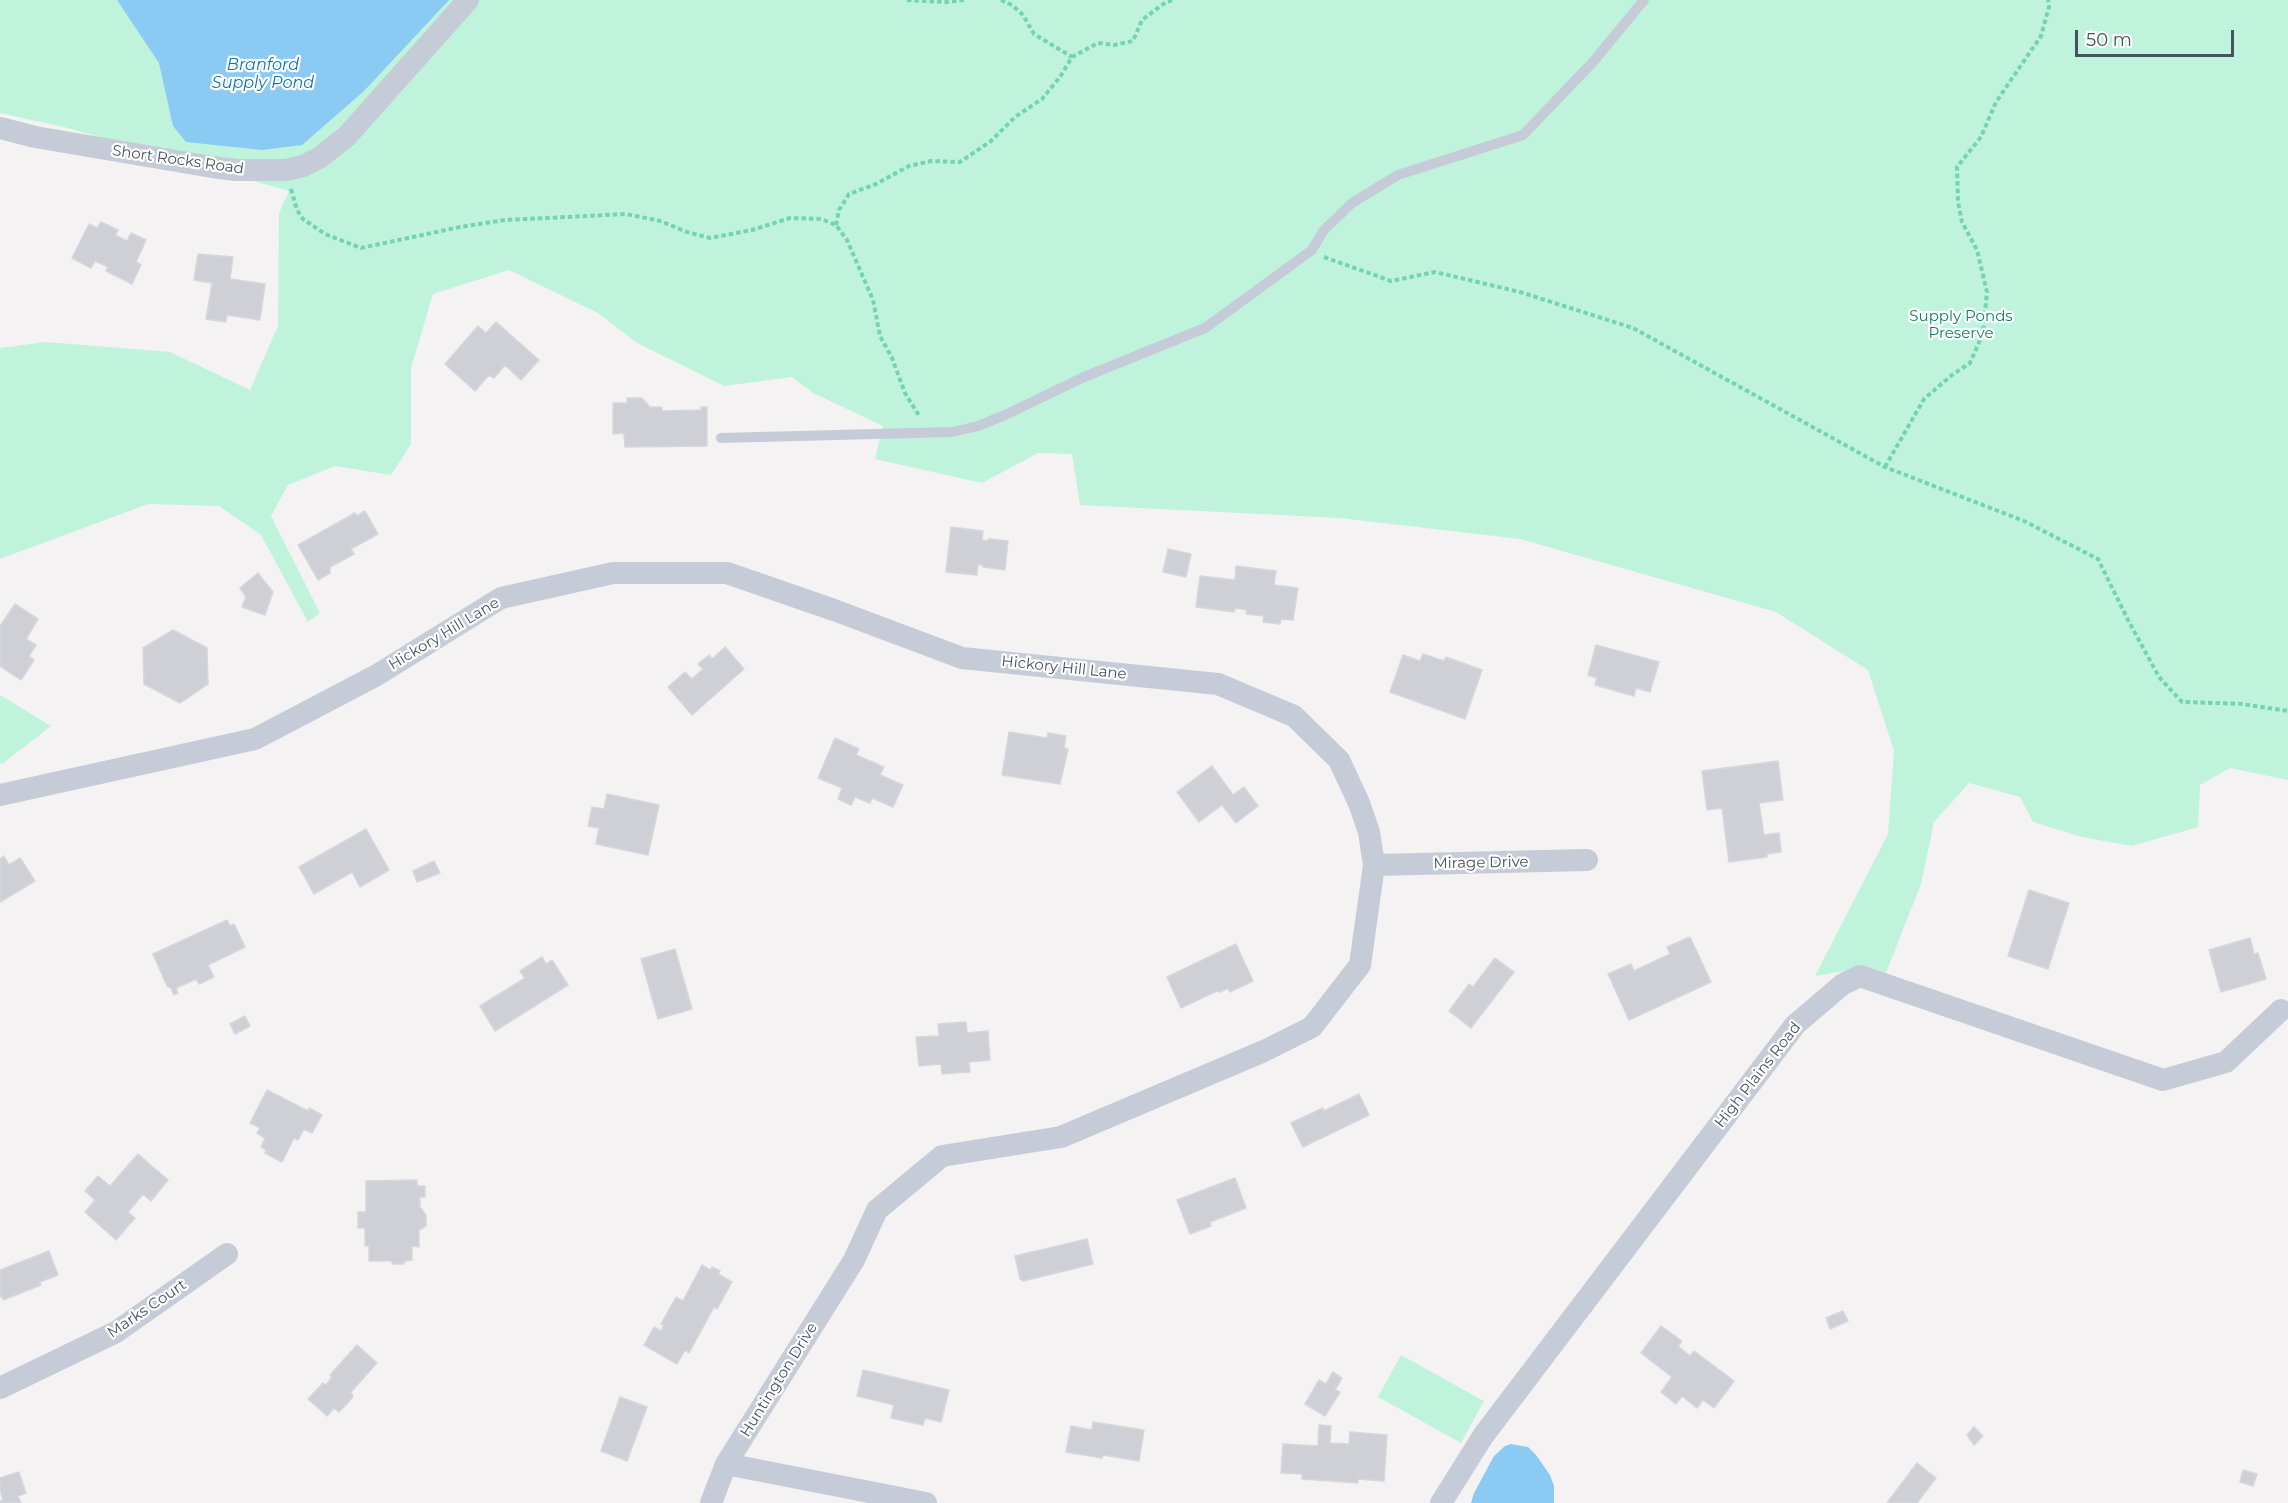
<!DOCTYPE html>
<style>
body{margin:0}
#map{position:relative;width:2288px;height:1503px;overflow:hidden;background:#f4f2f2;font-family:Montserrat,sans-serif}
canvas{display:block}
.scale{position:absolute;left:2075px;top:30px;width:159px;height:27px;box-sizing:border-box;border:3px solid #485161;border-top:0;padding-left:8px;font-size:18px;line-height:21px;white-space:nowrap;color:#485161;-webkit-text-stroke:4px #fff;paint-order:stroke}
</style>
<div id="map">
<canvas width="2288" height="1503"></canvas>
<div class="scale">50 m</div>
</div>
<script>
const ctx = document.querySelector('canvas').getContext('2d');
ctx.lineJoin = 'round';
function fillPath(path, color) { ctx.fillStyle = color; ctx.fill(path, 'evenodd'); }
const shape = rows => new Path2D(rows.map(r => 'M' + r).join(''));
function stroke(path, color, width, dash) { ctx.strokeStyle = color; ctx.lineWidth = width; ctx.lineCap = dash ? 'butt' : 'round'; ctx.setLineDash(dash || []); ctx.stroke(path); }
function label(font, color, halo, rows, align = 'center') {
  ctx.font = font + ' Montserrat,sans-serif'; ctx.lineWidth = 4.5; ctx.setLineDash([]); ctx.textBaseline = 'middle'; ctx.strokeStyle = halo; ctx.fillStyle = color; for (const [text, x, y, turn = 0] of rows) {
    ctx.save(); ctx.translate(x, y); ctx.rotate((+turn || 0) * Math.PI / 180); ctx.textAlign = isNaN(turn) ? turn : align; if (halo) ctx.strokeText(text, 0, 0); ctx.fillText(text, 0, 0); ctx.restore();
  }
}
fillPath(shape([
 [0,0,2288,0,2288,780,2230,768,2200,785,2198,827,2132,846,2082,837,2033,822,2020,797,1969,783,1934,822,1921,884,1886,973,1856,969,1815,976,1888,834,1894,751,1868,670,1776,612,1520,539,1340,518,1080,505,1072,454,1038,453,982,483,875,459,883,426,813,393,792,377,724,386,637,343,598,313,509,270,433,294,411,368,411,444,391,475,335,466,288,485,271,516,320,613,308,622,261,535,219,506,148,504,0,559,0,348,46,342,170,352,250,390,278,326,279,213,289,191,68,128,0,113],
 [0,695,51,726,2,764,0,762],
 [1401,1355,1484,1401,1461,1443,1378,1397]
]), '#c0f3dc');
fillPath(shape([
 [117,0,449,0,364,91,302,145,262,150,186,142,173,126,159,63],
 [1511,1444,1528,1447,1536,1455,1550,1475,1554,1486,1554,1503,1471,1503,1474,1493,1494,1456,1505,1446]
]), '#8bcaf2');
const building = shape([
 [101,222,118,230,115,235,127,241,131,233,146,240,136,262,141,265,132,284,106,271,108,267,95,261,91,268,72,258,89,224,97,228,101,222],
 [198,254,233,257,230,279,265,284,260,320,227,315,226,322,206,319,212,283,194,280,198,254],
 [496,322,539,360,521,380,505,365,494,378,489,375,475,391,445,364,478,326,486,333,496,322],
 [627,398,642,398,650,407,662,407,662,411,701,410,701,407,707,407,707,446,625,447,624,433,613,434,613,403,627,403,627,398],
 [365,511,378,534,351,549,354,554,330,567,330,573,318,580,298,545,355,513,357,516,365,511],
 [951,527,983,531,982,540,987,541,989,539,1008,541,1005,570,983,567,983,565,978,564,977,575,946,572,951,527],
 [1168,549,1191,554,1186,577,1163,572,1168,549],
 [1236,566,1276,571,1274,585,1298,588,1293,620,1281,619,1280,624,1263,622,1264,616,1246,614,1247,610,1235,608,1234,612,1196,607,1200,576,1235,580,1236,566],
 [258,573,273,592,265,615,242,607,246,597,240,588,258,573],
 [15,604,38,619,26,639,36,645,29,656,34,660,21,680,0,666,0,626,15,604],
 [173,630,207,648,208,684,180,703,144,684,143,648,173,630],
 [1596,645,1659,662,1650,692,1636,688,1634,696,1595,685,1597,678,1588,675,1596,645],
 [725,647,744,669,692,715,668,687,685,672,692,679,703,669,698,664,709,655,712,659,725,647],
 [1423,654,1444,661,1446,657,1482,670,1465,719,1390,692,1403,655,1420,661,1423,654],
 [1009,732,1047,738,1048,733,1066,736,1064,748,1068,749,1060,784,1002,775,1009,732],
 [835,738,859,749,856,755,884,767,880,775,903,785,893,807,872,798,870,803,855,797,851,805,838,799,842,788,818,778,835,738],
 [1778,761,1783,800,1759,803,1764,835,1779,833,1781,852,1767,854,1767,857,1729,862,1722,808,1707,810,1702,771,1778,761],
 [1212,766,1233,795,1244,787,1258,806,1236,823,1222,805,1199,822,1177,792,1212,766],
 [607,794,659,805,648,855,596,844,599,828,588,826,592,807,604,809,607,794],
 [366,829,389,870,360,887,352,872,314,894,299,867,366,829],
 [4,856,9,865,20,858,35,881,0,902,0,859,4,856],
 [434,861,440,873,417,882,413,871,434,861],
 [2029,890,2069,903,2048,969,2008,956,2029,890],
 [227,920,230,926,234,924,245,947,208,965,214,977,199,984,196,979,176,988,178,993,174,995,171,988,167,986,153,954,227,920],
 [1690,937,1711,982,1629,1020,1608,974,1631,964,1634,971,1670,954,1667,947,1690,937],
 [2250,938,2254,954,2258,953,2266,979,2221,992,2209,950,2250,938],
 [1236,944,1253,981,1230,992,1228,988,1220,992,1217,991,1181,1008,1167,977,1236,944],
 [675,949,692,1009,658,1019,641,959,675,949],
 [542,957,546,964,552,960,568,985,495,1031,480,1006,525,978,520,971,542,957],
 [1495,958,1514,972,1471,1028,1449,1011,1469,984,1473,987,1495,958],
 [245,1016,250,1026,235,1034,230,1024,245,1016],
 [966,1022,967,1033,988,1031,990,1060,969,1062,970,1072,942,1074,941,1064,919,1066,916,1037,939,1036,938,1024,966,1022],
 [267,1090,308,1111,309,1108,322,1115,312,1133,304,1129,298,1140,294,1138,282,1162,265,1153,266,1150,261,1147,265,1138,257,1133,260,1128,250,1123,267,1090],
 [1359,1094,1369,1115,1303,1147,1291,1123,1323,1108,1324,1111,1359,1094],
 [138,1154,168,1180,151,1201,143,1194,128,1212,135,1218,116,1240,85,1212,95,1200,85,1191,98,1176,110,1186,138,1154],
 [1235,1178,1246,1208,1210,1222,1211,1226,1190,1234,1177,1200,1235,1178],
 [417,1180,417,1186,425,1186,425,1197,420,1197,420,1207,426,1215,426,1226,419,1230,419,1247,412,1246,412,1260,405,1261,404,1264,392,1264,392,1261,369,1261,369,1246,365,1246,365,1228,358,1228,358,1212,366,1212,366,1181,417,1180],
 [1087,1239,1093,1264,1023,1281,1020,1279,1015,1256,1087,1239],
 [49,1251,58,1275,40,1282,41,1285,3,1300,2,1296,0,1297,0,1270,49,1251],
 [702,1265,710,1270,712,1267,720,1271,718,1274,732,1282,717,1309,714,1307,689,1353,685,1350,677,1364,644,1345,654,1327,661,1331,664,1325,661,1324,676,1297,683,1301,702,1265],
 [1843,1311,1848,1321,1830,1329,1826,1318,1843,1311],
 [1661,1326,1682,1341,1678,1346,1690,1356,1694,1351,1734,1381,1714,1408,1703,1400,1697,1408,1682,1396,1676,1404,1661,1392,1672,1377,1641,1353,1661,1326],
 [357,1345,377,1363,351,1392,353,1397,339,1412,334,1408,327,1416,308,1399,323,1383,326,1385,332,1377,330,1375,357,1345],
 [863,1370,949,1390,941,1422,925,1418,923,1425,891,1418,894,1405,857,1396,863,1370],
 [1333,1372,1342,1378,1335,1390,1340,1392,1325,1416,1305,1404,1319,1380,1326,1384,1333,1372],
 [620,1397,647,1407,627,1461,601,1451,620,1397],
 [1093,1422,1144,1430,1139,1461,1103,1455,1102,1458,1066,1452,1071,1426,1092,1430,1093,1422],
 [1319,1425,1331,1426,1330,1443,1349,1444,1350,1432,1387,1435,1384,1481,1358,1479,1358,1483,1302,1479,1302,1474,1281,1473,1283,1444,1318,1446,1319,1425],
 [1974,1427,1983,1436,1974,1445,1967,1435,1974,1427],
 [1917,1463,1936,1478,1917,1503,1887,1503,1917,1463],
 [2243,1470,2257,1474,2253,1486,2240,1482,2243,1470],
 [19,1472,26,1493,18,1496,21,1503,0,1503,0,1501,3,1500,0,1489,0,1478,19,1472]
]);
fillPath(building, '#ced0d6');
stroke(building, '#d6d7de', 1.5);
stroke(shape([
 [907,0,946,2,964,0],
 [1001,0,1012,5,1023,15,1034,34,1072,57],
 [291,189,297,210,303,219,325,234,361,248,460,227,505,220,626,214,660,221,687,232,710,238,752,230,790,218,821,219,836,225,847,240,873,300,880,336,892,358,905,393,920,417],
 [836,225,839,210,849,194,876,184,909,166,931,161,960,162,991,141,1015,117,1042,99,1060,77,1072,57,1098,43,1114,45,1133,41,1142,20,1166,2,1173,0],
 [1324,257,1391,281,1435,272,1520,292,1633,328,1885,467,2024,521,2098,559,2128,620,2159,677,2182,702,2242,704,2288,711],
 [1885,467,1924,399,1952,375,1970,363,1983,333,1987,292,1977,250,1962,222,1958,202,1957,167,1981,137,1996,102,2041,36,2049,7,2048,0]
]), '#75d3b5', 4, [4.5, 3]);
stroke(shape([
 [721,438,952,432,978,426,1005,415,1084,377,1205,328,1312,250,1323,231,1352,203,1398,175,1523,135,1593,62,1644,0]
]), '#c5cbd7', 10);
stroke(shape([
 [0,128,35,137,212,167,236,170,286,170,303,166,319,158,347,136,468,0],
 [0,795,255,739,377,675,501,598,613,573,727,573,834,610,962,658,1218,684,1294,716,1339,760,1359,803,1369,832,1374,865,1360,965,1312,1027,1264,1051,1061,1137,942,1156,877,1210,854,1260,726,1464,711,1503],
 [1374,865,1587,860],
 [0,1388,116,1332,227,1254],
 [726,1464,926,1503],
 [1441,1503,1483,1436,1795,1025,1843,984,1860,976,2163,1080,2226,1062,2281,1010]
]), '#c5cbd7', 22);
label('15px', '#485161', '#fff', [
 ["Short Rocks Road",178,160,8],
 ["Hickory Hill Lane",444,634,-31],
 ["Hickory Hill Lane",1064,668,6],
 ["Mirage Drive",1481,863,-1],
 ["High Plains Road",1758,1075,-52],
 ["Marks Court",147,1309,-34],
 ["Huntington Drive",779,1380,-58]
]);
label('15px', '#12835e', '#fff', [
 ["Supply Ponds",1961,317],
 ["Preserve",1961,334]
]);
label('italic 16px', '#0473b8', '#fff', [
 ["Branford",263,65],
 ["Supply Pond",263,83]
]);
</script>
